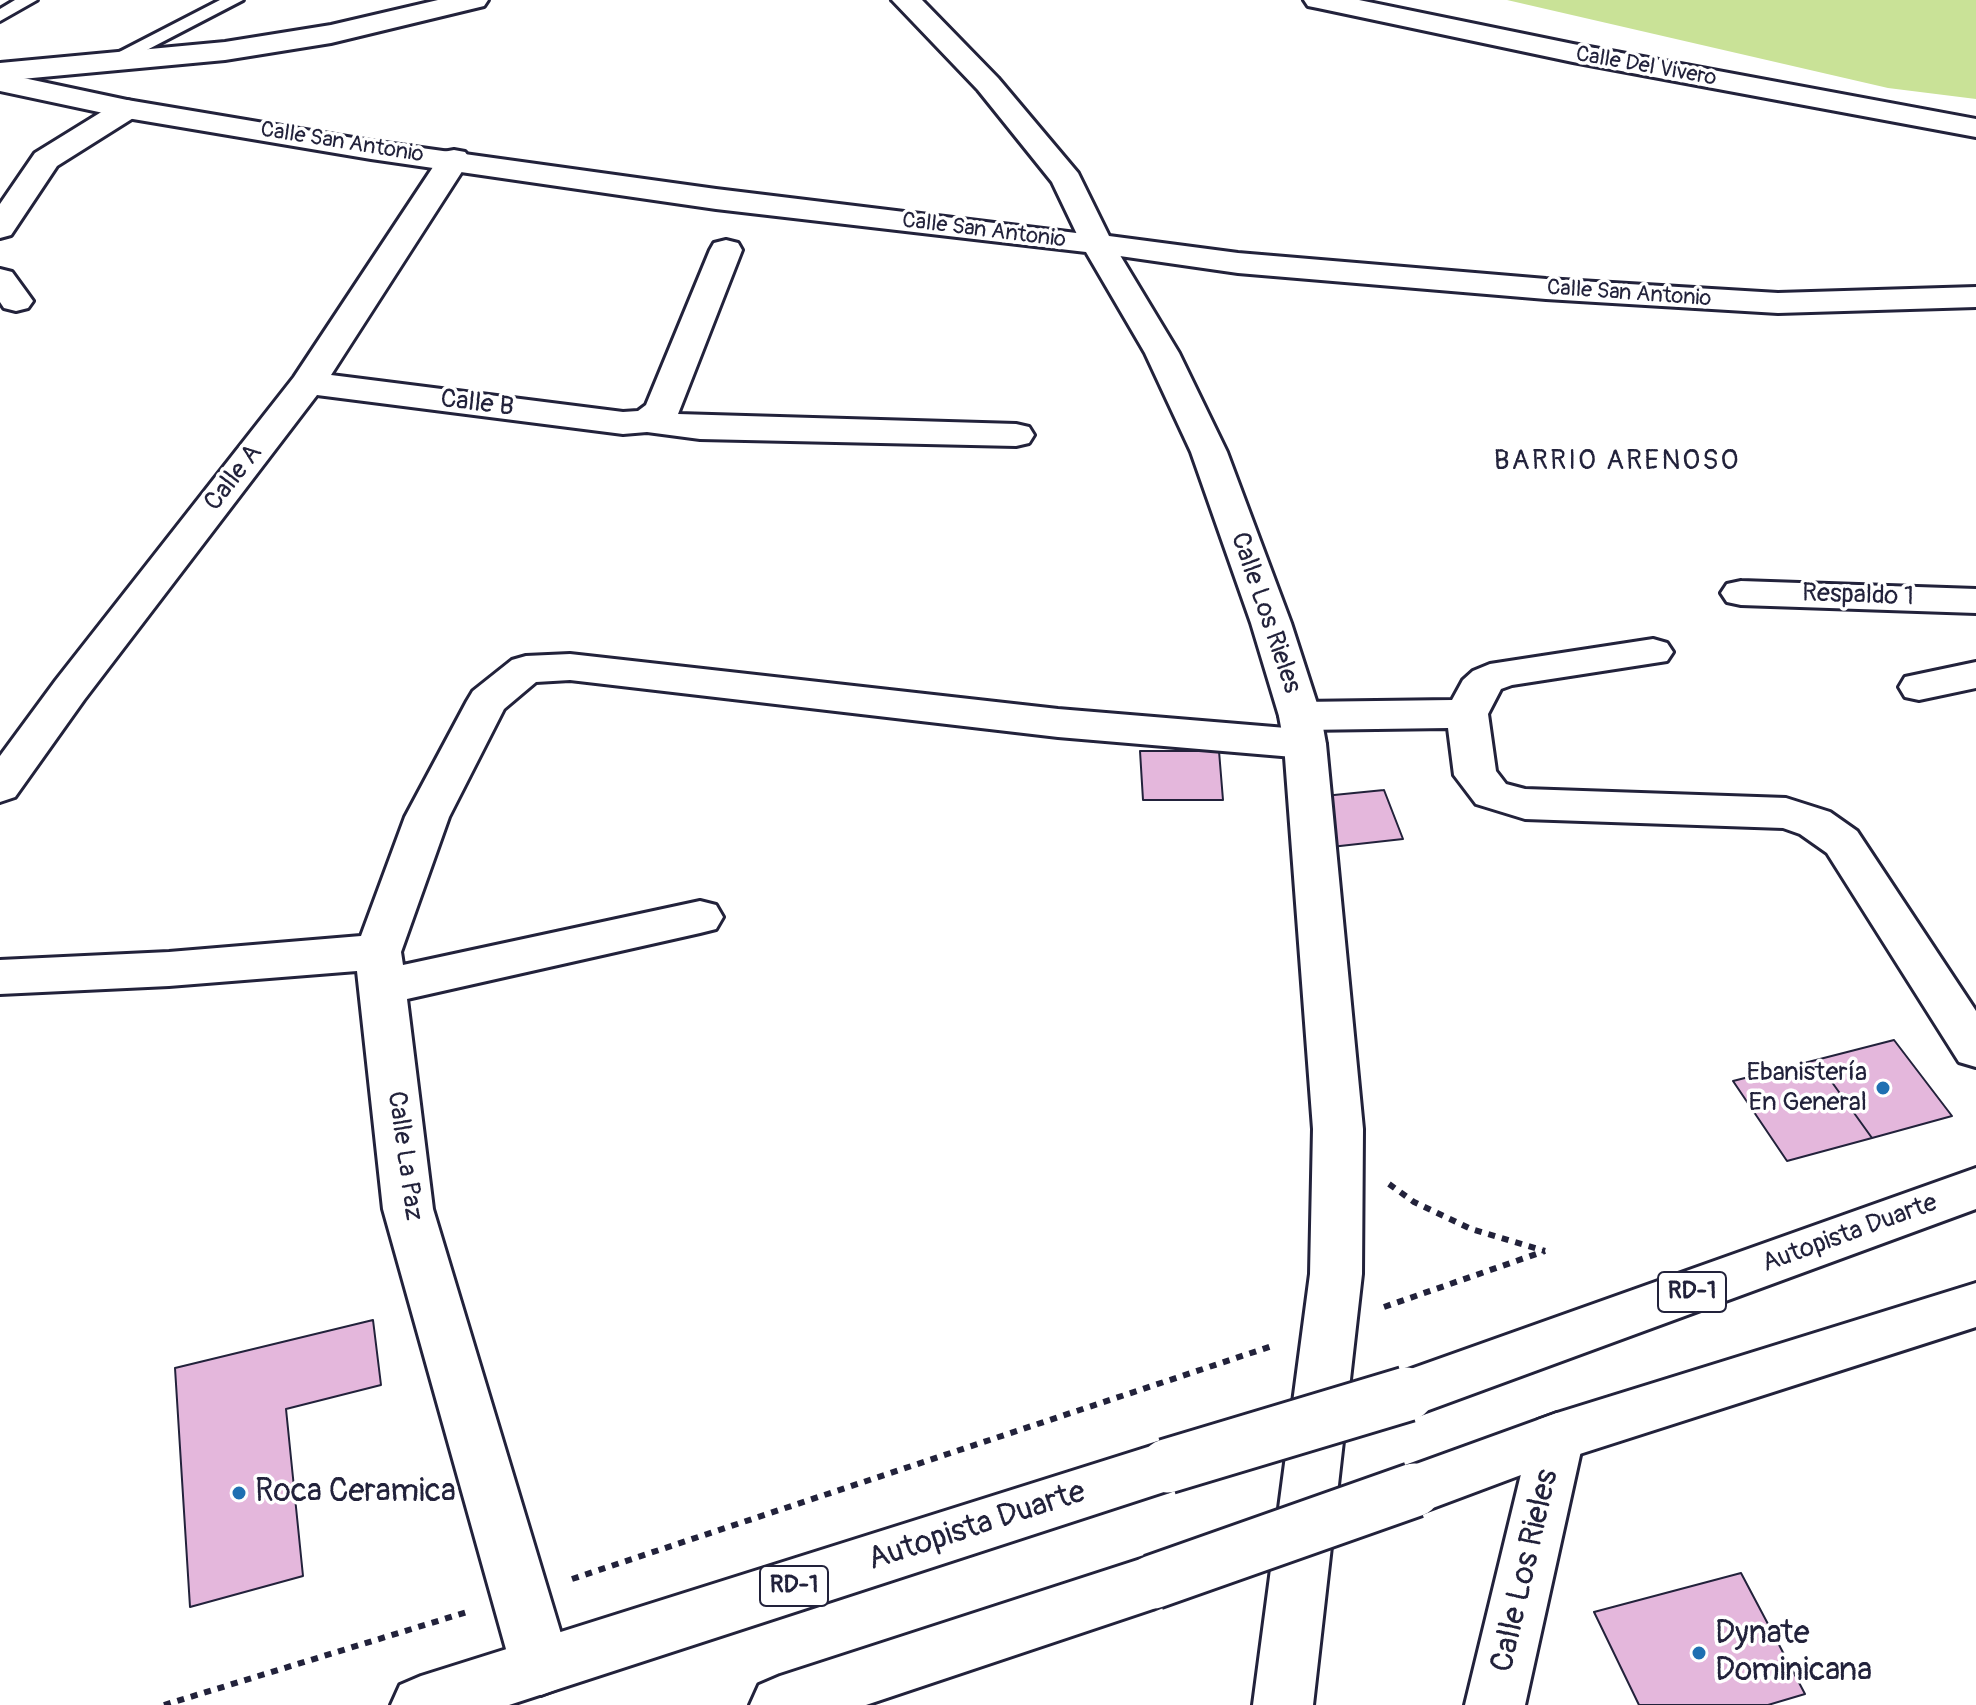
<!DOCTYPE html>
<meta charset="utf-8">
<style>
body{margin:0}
canvas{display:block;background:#fff}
</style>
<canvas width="1976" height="1705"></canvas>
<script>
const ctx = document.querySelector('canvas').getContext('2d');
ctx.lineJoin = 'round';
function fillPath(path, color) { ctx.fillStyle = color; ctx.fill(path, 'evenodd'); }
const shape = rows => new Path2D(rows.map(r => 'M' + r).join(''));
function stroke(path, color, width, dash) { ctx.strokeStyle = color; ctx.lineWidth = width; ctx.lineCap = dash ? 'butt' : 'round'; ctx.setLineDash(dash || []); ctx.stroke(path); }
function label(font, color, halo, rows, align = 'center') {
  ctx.font = font + ' Pangolin,sans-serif'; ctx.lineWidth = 7; ctx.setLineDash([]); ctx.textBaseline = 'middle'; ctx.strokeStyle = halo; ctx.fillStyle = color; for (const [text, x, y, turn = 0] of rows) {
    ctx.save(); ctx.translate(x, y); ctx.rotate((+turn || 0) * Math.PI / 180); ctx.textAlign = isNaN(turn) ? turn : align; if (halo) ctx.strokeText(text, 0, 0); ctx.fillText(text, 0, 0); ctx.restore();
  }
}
fillPath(shape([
 [1507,0,1976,0,1976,99,1888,88]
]), '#c9e297');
const building = shape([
 [1140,751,1219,751,1223,800,1143,800,1140,751],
 [1384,790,1403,839,1331,847,1314,797,1384,790],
 [1894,1040,1952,1116,1872,1138,1816,1060,1894,1040],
 [1816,1060,1872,1138,1787,1161,1733,1081,1816,1060],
 [373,1320,381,1385,286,1409,303,1576,190,1607,175,1368,373,1320],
 [1741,1573,1805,1694,1768,1705,1639,1705,1594,1612,1741,1573]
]);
fillPath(building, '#e4b7dc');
stroke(building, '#22223b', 2);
const lane = shape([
 [15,0,37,0,0,21,0,9,15,0],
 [220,0,243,0,116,66,109,68,100,62,220,0]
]);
const street = shape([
 [438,0,488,0,484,6,331,43,225,60,0,81,0,63,225,42,331,25,438,0],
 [892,0,922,0,998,78,1078,173,1109,236,1238,253,1546,279,1778,293,1976,287,1976,307,1778,313,1546,299,1238,273,1085,251,1052,182,978,90,892,0],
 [1304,0,1359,0,1573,44,1976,119,1976,137,1573,62,1318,8,1308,6,1304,0],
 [127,100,138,103,142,109,138,115,57,166,11,235,0,238,0,204,35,153,116,103,127,100],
 [454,150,465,152,470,159,331,375,623,412,638,411,646,405,710,250,714,243,726,240,738,243,742,250,678,414,1016,424,1029,427,1034,435,1029,443,1016,446,700,439,647,432,623,434,317,395,84,700,15,797,0,802,0,756,56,680,294,377,443,152,454,150],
 [0,269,12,272,28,294,33,301,28,308,16,311,4,308,0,302,0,269],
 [1741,581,1976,589,1976,613,1741,605,1727,602,1721,593,1727,584,1741,581],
 [1653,639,1667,643,1673,652,1667,661,1512,685,1501,689,1488,714,1496,771,1506,784,1525,789,1786,798,1830,812,1857,831,1976,1011,1976,1067,1959,1062,1827,853,1800,834,1783,828,1525,819,1476,804,1454,775,1448,728,1304,730,1320,734,1326,744,1320,754,1305,758,1058,737,570,680,536,682,504,709,449,817,401,952,403,965,700,901,716,905,723,917,716,929,700,933,407,999,433,1209,571,1667,562,1687,541,1695,520,1687,511,1667,383,1209,357,971,169,986,0,994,0,960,169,952,361,936,405,817,467,701,473,691,512,660,526,656,570,654,1058,709,1298,729,1285,726,1279,716,1285,706,1300,702,1452,700,1463,680,1473,671,1490,664,1653,639],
 [1976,662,1976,688,1919,700,1905,697,1899,687,1905,677,1976,662]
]);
const secondary = shape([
 [0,73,127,100,371,141,716,189,1109,237,1179,353,1227,452,1291,623,1321,716,1326,744,1363,1129,1362,1274,1313,1705,1253,1705,1310,1274,1313,1129,1284,744,1279,716,1251,623,1191,452,1145,353,1086,252,716,209,371,159,127,118,0,91,0,73],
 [1557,1413,1576,1420,1584,1437,1525,1705,1465,1705,1530,1437,1538,1420,1557,1413]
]);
const highway = shape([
 [1976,1168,1976,1209,1407,1418,1388,1411,1380,1394,1388,1377,1976,1168],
 [1976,1283,1976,1327,1561,1460,1414,1515,1394,1508,1386,1490,1394,1472,1557,1413,1976,1283],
 [1167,1441,1187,1449,1195,1466,1187,1483,1167,1491,509,1705,391,1705,400,1685,421,1676,1167,1441],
 [1153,1555,1173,1563,1182,1582,1173,1601,1153,1609,866,1705,750,1705,759,1685,780,1676,1153,1555]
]);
stroke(lane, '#22223b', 6);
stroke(street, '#22223b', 6);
stroke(secondary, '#22223b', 6);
stroke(highway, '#22223b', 6);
stroke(shape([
 [1389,1184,1414,1202,1471,1229,1545,1251],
 [1384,1307,1545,1251],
 [572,1579,1272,1346],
 [164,1705,467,1612]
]), '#22223b', 6, [7, 7]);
fillPath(lane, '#fff');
fillPath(street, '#fff');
fillPath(secondary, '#fff');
fillPath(highway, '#fff');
const highwayBridge = shape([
 [1167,1466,1407,1394],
 [1153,1582,1414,1490]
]);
stroke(highwayBridge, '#22223b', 59, []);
stroke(highwayBridge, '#fff', 53);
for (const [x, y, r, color] of [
 [1883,1088,8,"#1f6fb2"],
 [239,1493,8,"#1f6fb2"],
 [1699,1653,8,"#1f6fb2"]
]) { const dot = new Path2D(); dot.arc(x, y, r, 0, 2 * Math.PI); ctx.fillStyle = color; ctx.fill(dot); stroke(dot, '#fff', 3); }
label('22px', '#22223b', '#fff', [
 ["Calle Del Vivero",1646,67,10],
 ["Calle San Antonio",342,143,9],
 ["Calle San Antonio",984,231,7],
 ["Calle San Antonio",1629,294,4]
]);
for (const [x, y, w] of [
 [1692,1292,68],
 [794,1586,68]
]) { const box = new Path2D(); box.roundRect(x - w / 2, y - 20, w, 40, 6); ctx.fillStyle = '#fff'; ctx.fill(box); stroke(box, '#22223b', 2); }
label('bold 24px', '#22223b', null, [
 ["RD-1",1692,1292],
 ["RD-1",794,1586]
]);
label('26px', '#22223b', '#fff', [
 ["Calle B",477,404,7],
 ["Calle A",234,478,-52],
 ["Respaldo 1",1858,596,2],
 ["Calle Los Rieles",1265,613,71],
 ["Calle La Paz",404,1156,82],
 ["Autopista Duarte",1850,1234,-20]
]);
label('26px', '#22223b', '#fff', [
 ["Ebanistería",1867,1073],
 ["En General",1867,1103]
], 'right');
ctx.letterSpacing = '2px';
label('28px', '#22223b', '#fff', [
 ["BARRIO ARENOSO",1617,462]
]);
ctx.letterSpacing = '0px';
label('32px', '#22223b', '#fff', [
 ["Roca Ceramica",255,1493],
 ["Dynate",1715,1635],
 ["Dominicana",1715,1672]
], 'left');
label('32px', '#22223b', '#fff', [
 ["Autopista Duarte",977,1527,-18],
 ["Calle Los Rieles",1526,1571,-77]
]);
</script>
